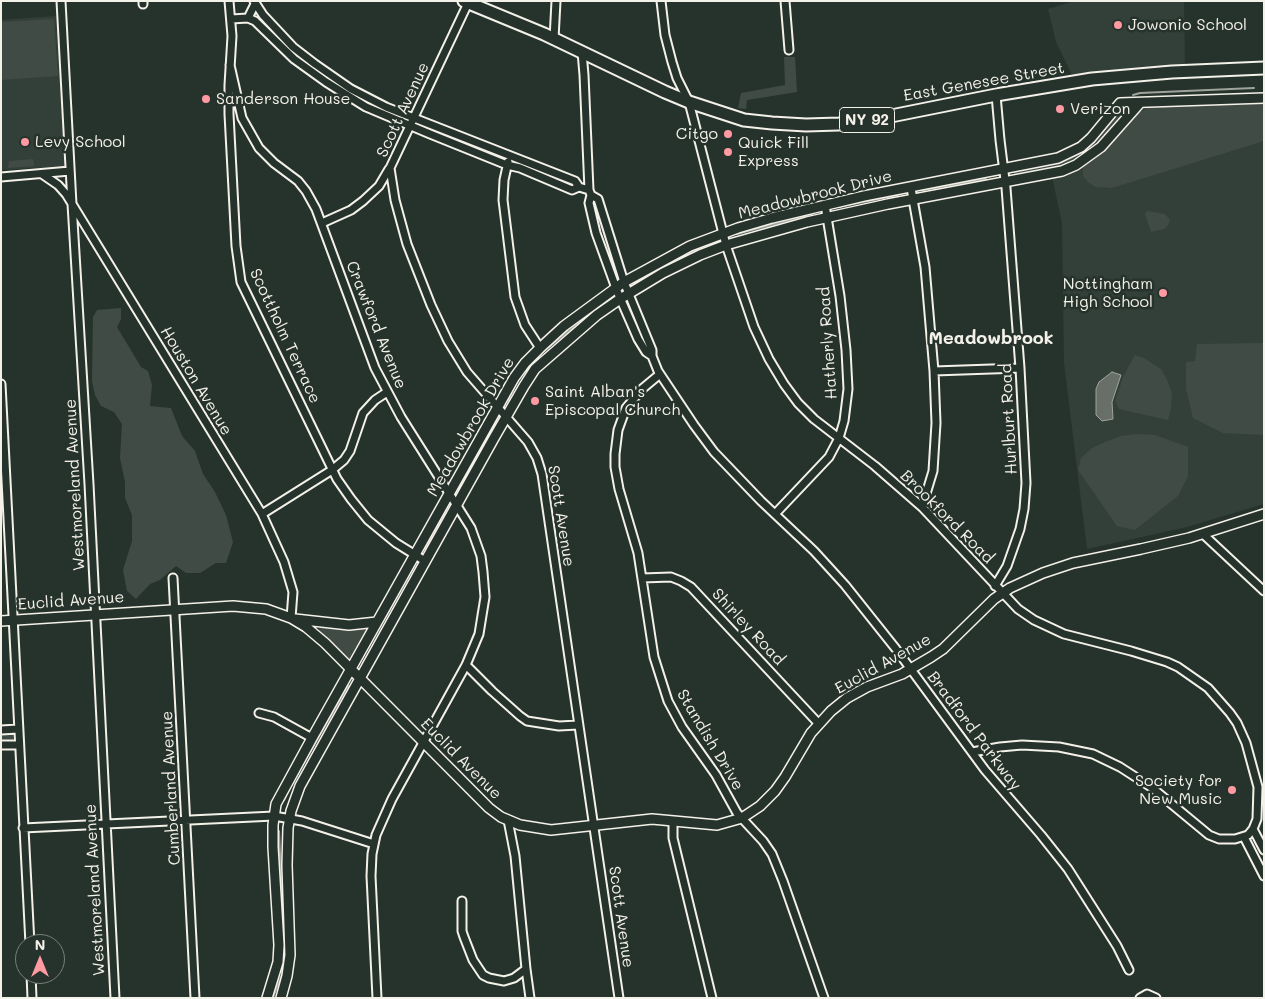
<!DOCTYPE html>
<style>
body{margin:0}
#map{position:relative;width:1265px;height:999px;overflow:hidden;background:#26332d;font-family:Mali,sans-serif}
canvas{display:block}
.frame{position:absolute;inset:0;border:2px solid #f4f1e8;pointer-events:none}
.north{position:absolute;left:15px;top:934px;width:50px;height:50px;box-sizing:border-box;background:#26332d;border:1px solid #787f78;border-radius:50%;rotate:0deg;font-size:14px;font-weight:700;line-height:20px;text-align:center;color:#f4f1e8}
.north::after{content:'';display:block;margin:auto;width:18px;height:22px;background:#ff9aa2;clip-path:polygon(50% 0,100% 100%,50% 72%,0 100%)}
</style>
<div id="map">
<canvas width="1265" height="999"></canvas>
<div class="frame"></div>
<div class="north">N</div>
</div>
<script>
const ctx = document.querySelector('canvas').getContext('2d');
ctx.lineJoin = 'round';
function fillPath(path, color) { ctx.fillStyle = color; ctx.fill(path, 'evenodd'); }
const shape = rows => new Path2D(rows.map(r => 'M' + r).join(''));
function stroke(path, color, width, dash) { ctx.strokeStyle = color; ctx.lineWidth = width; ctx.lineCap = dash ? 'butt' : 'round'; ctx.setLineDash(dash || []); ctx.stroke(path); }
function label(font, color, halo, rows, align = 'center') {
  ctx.font = font + ' Mali,sans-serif'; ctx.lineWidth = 5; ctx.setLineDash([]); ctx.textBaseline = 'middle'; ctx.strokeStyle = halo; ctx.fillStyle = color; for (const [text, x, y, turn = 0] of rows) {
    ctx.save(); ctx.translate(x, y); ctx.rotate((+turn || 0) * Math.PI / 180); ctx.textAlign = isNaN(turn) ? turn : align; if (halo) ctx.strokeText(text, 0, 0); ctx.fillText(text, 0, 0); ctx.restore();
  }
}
fillPath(shape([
 [1074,1,1184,1,1185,65,1072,75,1056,42,1048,9],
 [56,16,65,166,1,170,1,20],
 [1264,102,1264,504,1187,527,1087,549,1064,363,1062,223,1052,177,1075,171,1085,164,1100,151,1138,113,1151,106]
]), '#333f39');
fillPath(shape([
 [54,19,58,76,1,80,1,22],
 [784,57,795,57,797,92,747,100,746,109,738,108,741,93,785,85],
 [1264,102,1264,141,1112,188,1096,187,1089,183,1083,176,1083,168,1085,164,1100,151,1138,113,1151,106],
 [1119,110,1124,113,1124,117,1108,136,1083,158,1056,169,1014,175,1014,170,1059,160],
 [33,159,34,166,8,168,9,161],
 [1147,211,1165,214,1170,220,1167,227,1164,229,1151,232,1145,214],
 [121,308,121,319,117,327,141,367,148,371,152,385,150,406,171,408,182,436,195,451,203,474,215,492,226,515,233,542,226,563,216,563,200,573,186,573,176,566,160,580,150,584,136,599,127,591,123,570,132,541,132,515,125,498,125,482,120,458,122,424,114,412,101,406,95,395,92,381,93,317,97,310],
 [1264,343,1264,435,1223,433,1193,418,1186,389,1186,362,1195,361,1197,344],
 [1135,355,1144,358,1162,370,1168,382,1172,394,1171,408,1168,420,1119,409,1115,401,1124,375],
 [1137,434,1155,435,1188,447,1188,476,1178,496,1135,530,1117,526,1078,470,1081,458,1092,448,1105,442,1121,436],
 [320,626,366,627,367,630,352,658,349,659,319,630],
 [1,732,13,734,13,740,1,742]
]), '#414b45');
const water = shape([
 [1112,372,1121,375,1112,402,1113,419,1102,421,1096,415,1096,389,1099,382,1112,372]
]);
fillPath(water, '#676f68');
stroke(water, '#9fa39b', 1);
stroke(shape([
 [1133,95,1140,93,1254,88],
 [923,190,986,179],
 [839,207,898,195],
 [737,234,812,214],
 [671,261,710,244],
 [540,354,605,302],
 [508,400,518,379,530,364],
 [459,487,495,422],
 [425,549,445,512],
 [382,623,413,567],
 [294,780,348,686],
 [284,800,289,789],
 [273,998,282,974,284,950,279,831]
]), '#9fa39b', 2);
const minor = shape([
 [61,1,72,204,89,484,115,998],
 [143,1,143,4],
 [229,1,232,36,229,85,229,114,236,246,241,282,337,479,351,499,368,520,396,543,425,561],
 [254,1,263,15,293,47,315,64,351,89,386,107,575,181,579,187],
 [469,1,390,168,395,200,407,244,431,305,448,341,467,372,528,442,537,458,542,474,619,998],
 [661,1,665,35,672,62,677,78,689,102,726,245,754,327,769,359,784,384,798,403,814,419,875,466,922,507,1018,609,1034,620,1064,634,1131,651,1167,662,1178,667,1208,688,1230,713,1237,723,1246,743,1258,787,1257,819,1253,829,1248,835,1235,839,1219,839,1209,835,1151,787,1120,767,1093,754,1059,747,1022,745,1000,747,972,752],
 [785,1,789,50],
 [248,18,255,21,294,59,326,82,366,107,430,134,507,165,520,168,572,190,579,187,589,190],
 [231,19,248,18,255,4],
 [554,39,556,1],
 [582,52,584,75,589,190,591,195,589,203,596,233,617,291,638,339,646,352,652,356],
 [230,65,242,118,259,148,274,163,298,181,306,191,316,209,375,368,401,417,471,528,481,556,483,572,485,597,479,634,466,665,392,799,376,835,372,854,371,876,377,998],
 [508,162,504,180,503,200,515,297,525,325,540,348],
 [42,174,58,185,66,194,262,514,284,562,293,592,291,618],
 [1,177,70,171],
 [911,188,925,267,934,371,936,423,933,471,922,507],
 [591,195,598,199,624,282,652,350,652,356,658,371,694,425,714,452,761,501,814,551,845,585,896,649,985,770,1041,835,1068,869,1117,946,1129,970],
 [322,223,351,210,363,201,379,186,389,169],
 [934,371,1020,368],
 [660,374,642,389,626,408,618,430,615,454,615,467,619,489,638,553,654,657,668,701,682,727,716,775,737,813,763,841,772,854,783,881,824,998],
 [1,384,30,944],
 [262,514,332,470,344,460,350,451,363,413,375,400,387,392],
 [775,514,829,457,839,438,844,421,848,389,846,350,840,296,825,205],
 [1203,534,1264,591],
 [173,578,195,998],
 [642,578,671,577,681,581,691,587,819,724],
 [995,586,1007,566,1020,529,1024,509,1026,483,1020,368,1006,188,1000,140,996,95],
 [466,665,492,691,520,716,527,721,559,726,578,725],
 [259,713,274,717,312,738],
 [1,730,18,729],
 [1,745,19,745],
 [508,820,515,856,526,969,530,998],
 [673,821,673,838,712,998],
 [23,828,274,816,302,821,374,844],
 [1253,829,1264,850],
 [1244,837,1264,876],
 [462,901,462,931,464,937,473,960,483,975,489,978,504,981,514,978,526,969],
 [31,974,32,998],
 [1140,998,1147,994,1156,998]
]);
const tertiary = shape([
 [295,619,349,625,377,622],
 [1,621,233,606,266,609,291,618,306,627,325,643,489,808,501,817,520,825,551,830,652,819,717,825,742,818,760,806,775,791,785,777,811,733,831,711,847,698,867,687,902,674,931,657,943,649,994,599,1010,588,1043,573,1073,563,1141,549,1189,538,1264,514],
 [267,998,278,962,279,945,273,847,273,825,276,804,312,738,514,378,525,363,540,348,564,326,624,282,690,246,738,228,772,218,864,196,1058,158,1081,147,1091,138,1120,103,1264,98],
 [281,998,287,976,290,955,287,865,288,828,291,811,300,786,494,438,524,386,535,369,597,315,620,299,663,273,700,255,726,245,807,222,888,204,1062,171,1076,165,1101,147,1140,103]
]);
const primary = shape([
 [464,1,544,34,665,92,689,102,744,120,772,123,806,125,839,124,871,120,996,95,1092,79,1172,72,1264,68]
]);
stroke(minor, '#f4f1e8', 11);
stroke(tertiary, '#f4f1e8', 12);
stroke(primary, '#f4f1e8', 15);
stroke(minor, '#26332d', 7);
stroke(tertiary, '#26332d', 9);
stroke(primary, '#26332d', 11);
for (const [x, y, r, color] of [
 [1118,25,5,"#ff9aa2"],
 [206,99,5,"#ff9aa2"],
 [1060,109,5,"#ff9aa2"],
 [728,134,5,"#ff9aa2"],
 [25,142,5,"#ff9aa2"],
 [728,152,5,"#ff9aa2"],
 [1163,293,5,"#ff9aa2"],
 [535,401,5,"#ff9aa2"],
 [1232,790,5,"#ff9aa2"]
]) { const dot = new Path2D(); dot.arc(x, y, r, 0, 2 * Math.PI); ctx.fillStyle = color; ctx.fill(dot); stroke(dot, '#26332d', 2); }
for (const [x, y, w] of [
 [867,120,55]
]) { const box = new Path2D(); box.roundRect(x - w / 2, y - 12.5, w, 25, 4); ctx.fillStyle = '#26332d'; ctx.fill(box); stroke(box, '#f4f1e8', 1); }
label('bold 15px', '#f4f1e8', null, [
 ["NY 92",867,120]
]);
label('16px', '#f4f1e8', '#26332d', [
 ["Jowonio School",1128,25],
 ["Sanderson House",216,99],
 ["Verizon",1070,109],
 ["Citgo",718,134,"right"],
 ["Levy School",35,142],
 ["Quick Fill",738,143],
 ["Express",738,161],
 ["Nottingham",1153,284,"right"],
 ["High School",1153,302,"right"],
 ["Saint Alban's",545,392],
 ["Episcopal Church",545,410],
 ["Society for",1222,781,"right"],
 ["New Music",1222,799,"right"]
], 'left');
label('16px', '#f4f1e8', '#26332d', [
 ["East Genesee Street",984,82,-10],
 ["Scott Avenue",403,110,-65],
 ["Meadowbrook Drive",815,195,-14],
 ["Crawford Avenue",376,325,68],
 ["Scottholm Terrace",285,336,65],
 ["Hatherly Road",828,343,-94],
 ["Houston Avenue",196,381,59],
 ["Hurlburt Road",1009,419,-93],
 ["Meadowbrook Drive",471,427,-60],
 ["Westmoreland Avenue",75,485,-93],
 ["Scott Avenue",561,516,81],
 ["Brookford Road",947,517,45],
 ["Euclid Avenue",71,601,-4],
 ["Shirley Road",748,627,47],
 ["Euclid Avenue",883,664,-29],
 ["Bradford Parkway",974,731,53],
 ["Standish Drive",710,740,59],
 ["Euclid Avenue",461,759,45],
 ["Cumberland Avenue",171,788,-93],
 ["Westmoreland Avenue",95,890,-93],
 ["Scott Avenue",621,917,82]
]);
label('bold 18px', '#f4f1e8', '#26332d', [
 ["Meadowbrook",991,338]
]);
</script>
